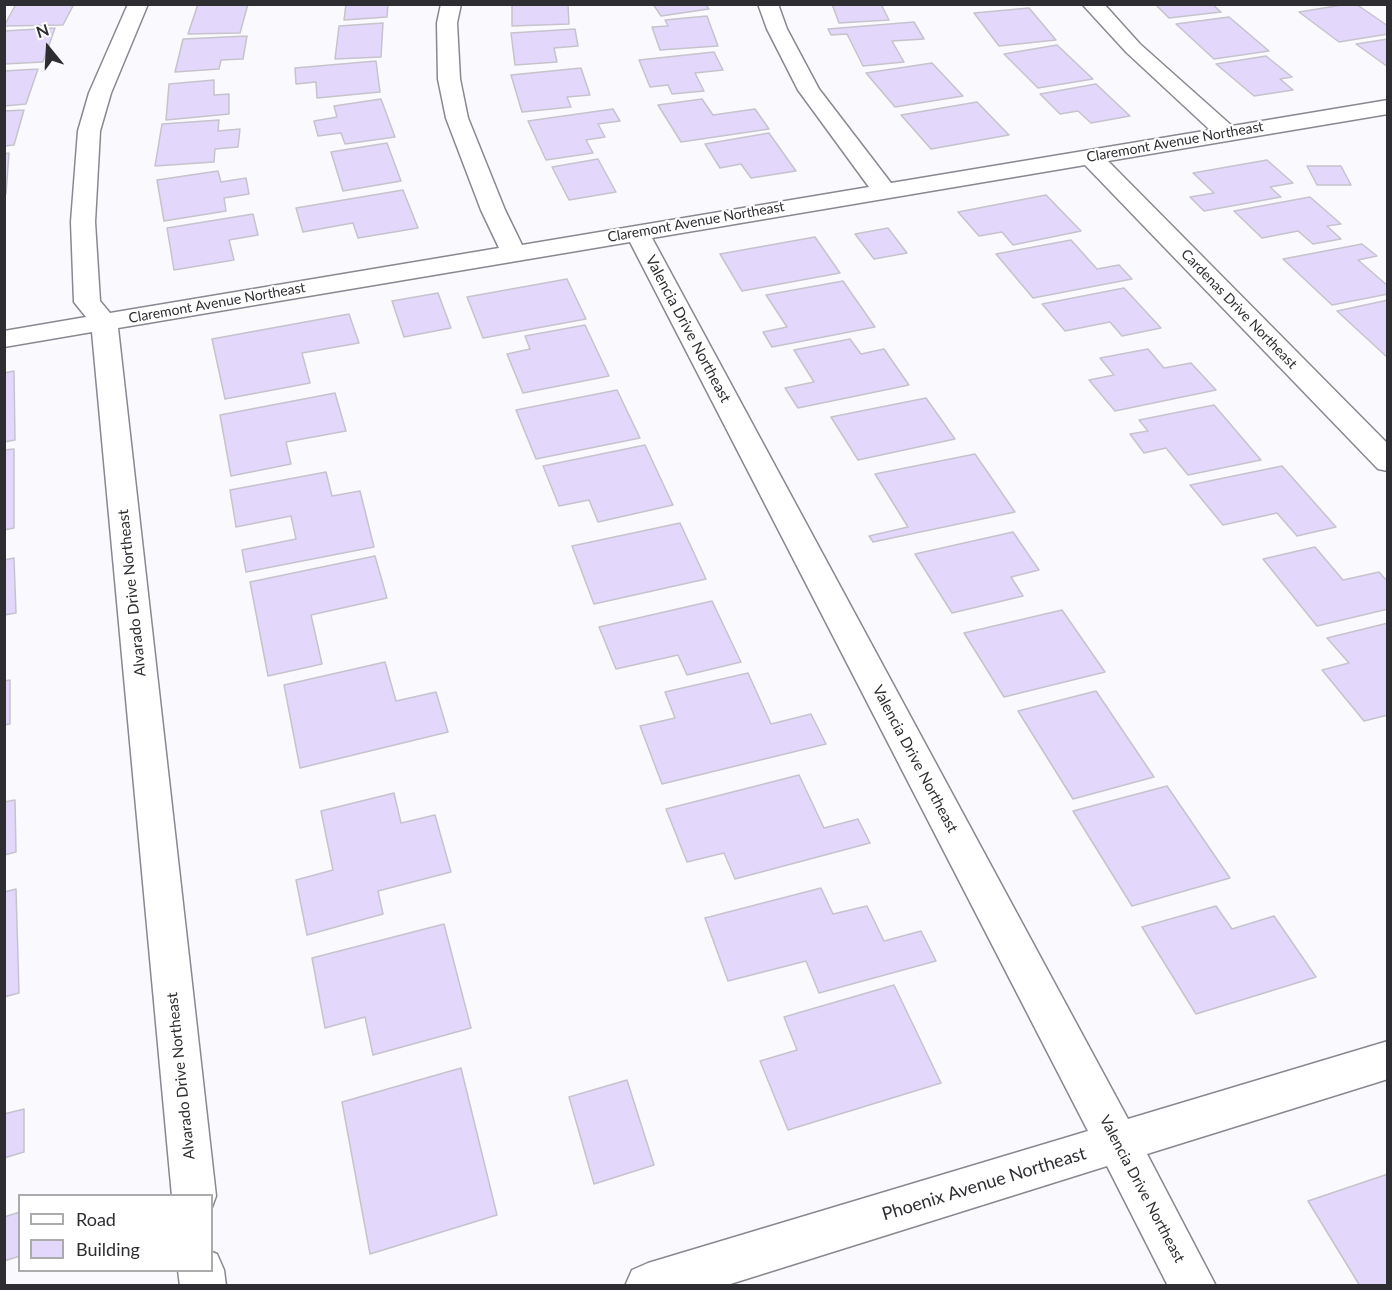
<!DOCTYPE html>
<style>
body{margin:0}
#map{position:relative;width:1392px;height:1290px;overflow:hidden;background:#fafafe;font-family:Lato,sans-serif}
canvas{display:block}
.frame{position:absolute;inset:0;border:6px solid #2e2e32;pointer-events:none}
.legend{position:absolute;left:18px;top:1194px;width:195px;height:78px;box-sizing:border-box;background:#fff;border:2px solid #ababad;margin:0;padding:8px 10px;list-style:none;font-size:18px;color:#2e2e32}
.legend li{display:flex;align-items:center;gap:12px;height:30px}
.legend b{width:30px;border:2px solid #ababad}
.north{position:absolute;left:18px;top:18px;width:60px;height:60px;-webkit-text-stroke:4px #fff;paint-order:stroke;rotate:342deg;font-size:16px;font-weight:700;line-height:24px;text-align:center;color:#2e2e32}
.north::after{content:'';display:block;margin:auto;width:21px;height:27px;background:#2e2e32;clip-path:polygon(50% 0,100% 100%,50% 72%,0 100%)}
</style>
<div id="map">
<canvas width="1392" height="1290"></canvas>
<div class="frame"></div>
<ul class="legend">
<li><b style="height:8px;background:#fff"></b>Road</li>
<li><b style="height:16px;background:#e3d7fc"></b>Building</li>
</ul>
<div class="north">N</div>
</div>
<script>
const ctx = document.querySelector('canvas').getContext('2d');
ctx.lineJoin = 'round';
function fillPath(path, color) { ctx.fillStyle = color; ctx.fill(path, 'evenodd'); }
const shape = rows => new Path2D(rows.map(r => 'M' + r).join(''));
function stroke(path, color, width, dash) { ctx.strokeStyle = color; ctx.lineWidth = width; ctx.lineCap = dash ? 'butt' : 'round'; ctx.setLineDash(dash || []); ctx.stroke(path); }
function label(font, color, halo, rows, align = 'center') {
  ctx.font = font + ' Lato,sans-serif'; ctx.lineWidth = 4.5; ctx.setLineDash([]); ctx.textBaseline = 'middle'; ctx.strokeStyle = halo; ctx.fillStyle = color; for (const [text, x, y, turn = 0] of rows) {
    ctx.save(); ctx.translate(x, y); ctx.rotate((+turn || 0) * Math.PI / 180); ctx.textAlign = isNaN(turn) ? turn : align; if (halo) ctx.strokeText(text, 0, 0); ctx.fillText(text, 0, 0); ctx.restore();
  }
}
const building = shape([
 [16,4,74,4,63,25,4,26,16,4],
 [198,4,248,4,240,33,188,34,198,4],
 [346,4,388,4,387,17,344,20,346,4],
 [512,4,568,4,569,24,512,26,512,4],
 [653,4,705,4,709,9,661,16,653,4],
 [832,4,881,4,889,20,839,23,832,4],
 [1155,4,1212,4,1221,12,1169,18,1155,4],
 [1348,4,1356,4,1388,26,1388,34,1339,42,1299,12,1348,4],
 [1029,8,1056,40,999,46,974,13,1029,8],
 [707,16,718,46,660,50,652,27,668,26,665,20,707,16],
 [1229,17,1269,51,1214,59,1176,24,1229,17],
 [914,22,924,39,892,41,904,62,863,66,847,34,831,35,828,29,914,22],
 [383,23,381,57,335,59,339,26,383,23],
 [55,28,43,62,4,64,4,31,55,28],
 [575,29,578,46,554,48,557,62,515,65,511,33,575,29],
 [247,36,243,59,221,60,219,69,175,72,183,39,247,36],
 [1388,39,1388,67,1356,44,1388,39],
 [1057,45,1093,79,1038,88,1004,54,1057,45],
 [714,52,723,70,695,73,704,91,672,94,668,85,650,87,639,60,714,52],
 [1266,56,1292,77,1280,79,1293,90,1254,96,1216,64,1266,56],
 [376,61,380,92,317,98,316,82,296,84,295,68,376,61],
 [932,63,963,96,895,107,866,73,932,63],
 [581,68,590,95,567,97,571,107,522,112,511,75,581,68],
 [38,69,26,104,4,106,4,71,38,69],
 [214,80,214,95,229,94,229,114,166,120,169,84,214,80],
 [1096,84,1130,116,1091,123,1078,111,1060,114,1040,94,1096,84],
 [381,99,395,137,345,144,341,133,318,136,314,121,337,117,334,106,381,99],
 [702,99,713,115,755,109,769,129,681,142,658,105,702,99],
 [977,102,1009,135,931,149,901,115,977,102],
 [613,109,620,121,598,124,605,137,586,140,593,153,546,160,528,121,613,109],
 [24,110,14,145,4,146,4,111,24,110],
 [219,120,218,131,240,129,238,147,215,149,214,162,155,166,162,124,219,120],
 [769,133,796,171,751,178,741,164,720,168,705,144,769,133],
 [387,143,401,181,343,191,331,152,387,143],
 [9,153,6,194,4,194,4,154,9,153],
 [598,159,616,192,569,200,552,167,598,159],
 [1267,160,1293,183,1270,187,1281,197,1204,211,1190,197,1214,193,1193,173,1267,160],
 [1307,166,1341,166,1351,185,1317,185,1307,166],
 [218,171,221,182,246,178,249,194,224,198,226,211,164,221,157,180,218,171],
 [403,190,418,228,358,238,353,223,303,232,296,208,403,190],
 [1046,195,1081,231,1013,245,1002,232,979,236,958,212,1046,195],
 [1310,197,1341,224,1327,226,1341,239,1313,244,1298,231,1262,238,1234,211,1310,197],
 [253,214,258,235,229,240,234,260,174,270,167,228,253,214],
 [888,228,907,253,874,259,855,234,888,228],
 [815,237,840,273,742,291,720,254,815,237],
 [1071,240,1097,269,1119,265,1132,279,1033,298,996,254,1071,240],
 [1362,244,1377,256,1358,260,1388,286,1388,294,1332,305,1283,259,1362,244],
 [567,279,586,319,483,338,467,297,567,279],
 [843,281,875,327,772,347,763,332,787,327,766,295,843,281],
 [1124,288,1161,328,1122,336,1110,322,1065,331,1042,304,1124,288],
 [438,293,451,328,404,337,392,301,438,293],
 [1388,300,1388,358,1337,311,1388,300],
 [349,314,359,343,302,353,310,383,225,399,212,339,349,314],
 [585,325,609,376,523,393,507,354,530,349,525,336,585,325],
 [850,339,861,354,884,349,909,385,798,408,785,388,814,382,794,350,850,339],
 [1148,349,1164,368,1191,363,1216,390,1115,411,1089,380,1114,375,1100,358,1148,349],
 [14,371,15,440,4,442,4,373,14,371],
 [617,390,640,438,536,459,516,410,617,390],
 [335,393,346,431,286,442,291,464,231,476,220,415,335,393],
 [926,398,955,439,858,460,831,417,926,398],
 [1214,405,1261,460,1188,475,1166,448,1144,453,1130,434,1148,431,1139,420,1214,405],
 [645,445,673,505,598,522,589,500,559,506,543,466,645,445],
 [14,449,14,528,4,530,4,450,14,449],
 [975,454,1015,512,873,542,869,536,908,527,875,474,975,454],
 [1282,466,1336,527,1297,536,1277,513,1223,525,1190,485,1282,466],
 [326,472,332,496,360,491,374,547,246,572,242,550,296,539,291,516,236,527,230,490,326,472],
 [680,523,706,579,594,604,572,546,680,523],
 [1013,532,1039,570,1011,577,1023,596,952,613,915,554,1013,532],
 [1315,547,1343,580,1379,572,1388,582,1388,609,1317,626,1263,559,1315,547],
 [375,556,387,598,311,615,322,664,268,676,250,582,375,556],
 [14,558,16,613,4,615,4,560,14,558],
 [712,601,741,662,687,675,678,655,616,669,599,627,712,601],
 [1062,610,1105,672,1004,697,964,633,1062,610],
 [1388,623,1388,715,1364,721,1322,670,1349,663,1327,638,1388,623],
 [385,662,396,701,436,692,448,732,300,768,284,685,385,662],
 [748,673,771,724,811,714,826,744,662,784,640,726,675,718,665,692,748,673],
 [10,680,10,724,4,725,4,681,10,680],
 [1096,691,1154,777,1073,799,1018,711,1096,691],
 [799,775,824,828,858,819,870,843,735,879,724,853,687,862,666,809,799,775],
 [1167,786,1230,878,1132,906,1073,811,1167,786],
 [394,793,401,823,435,815,451,872,378,891,383,914,307,935,296,880,333,870,321,811,394,793],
 [15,800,16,852,4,855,4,802,15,800],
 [821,888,833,914,867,906,884,941,921,931,936,961,819,993,806,961,728,981,705,918,821,888],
 [16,889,19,993,4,997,4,892,16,889],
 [1216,906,1232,929,1274,916,1316,977,1196,1014,1142,927,1216,906],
 [444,924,471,1028,373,1055,365,1017,325,1028,312,958,444,924],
 [894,985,941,1083,788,1130,760,1061,797,1050,784,1017,894,985],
 [461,1068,497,1215,370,1254,342,1102,461,1068],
 [627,1080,654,1165,594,1184,569,1097,627,1080],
 [24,1109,24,1152,4,1158,4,1114,24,1109],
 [1388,1174,1388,1286,1360,1286,1308,1201,1388,1174],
 [20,1212,20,1256,4,1261,4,1217,20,1212]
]);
fillPath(building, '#e3d7fc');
stroke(building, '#c6c3cc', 1.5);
const minor = shape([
 [128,4,148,4,111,93,100,131,95,222,100,301,110,313,499,248,481,210,446,118,438,79,437,23,441,4,461,4,457,23,460,79,468,118,505,210,522,245,869,187,798,90,767,29,758,4,778,4,787,29,819,89,891,183,1210,130,1126,52,1082,4,1104,4,1140,44,1232,126,1388,100,1388,114,1108,161,1388,444,1388,471,1378,469,1085,165,652,238,1128,1119,1388,1041,1388,1079,1147,1154,1216,1286,1168,1286,1107,1166,724,1286,625,1286,632,1270,648,1263,1088,1131,630,242,118,328,216,1196,212,1207,212,1196,172,1196,92,332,4,347,4,331,86,317,74,302,71,222,78,131,89,93,128,4],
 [212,1252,217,1254,224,1270,226,1286,180,1286,178,1270,212,1270,212,1252]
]);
stroke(minor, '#888891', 3);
fillPath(minor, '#fff');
label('14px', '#2e2e32', '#fff', [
 ["Claremont Avenue Northeast",1175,142,-10],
 ["Claremont Avenue Northeast",696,222,-10],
 ["Claremont Avenue Northeast",217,303,-10],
 ["Cardenas Drive Northeast",1239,309,46]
]);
label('15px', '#2e2e32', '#fff', [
 ["Valencia Drive Northeast",688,329,62],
 ["Alvarado Drive Northeast",132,593,-96],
 ["Valencia Drive Northeast",915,759,62],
 ["Alvarado Drive Northeast",181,1076,-96],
 ["Valencia Drive Northeast",1142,1189,62]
]);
label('18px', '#2e2e32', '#fff', [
 ["Phoenix Avenue Northeast",984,1184,-17]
]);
</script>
